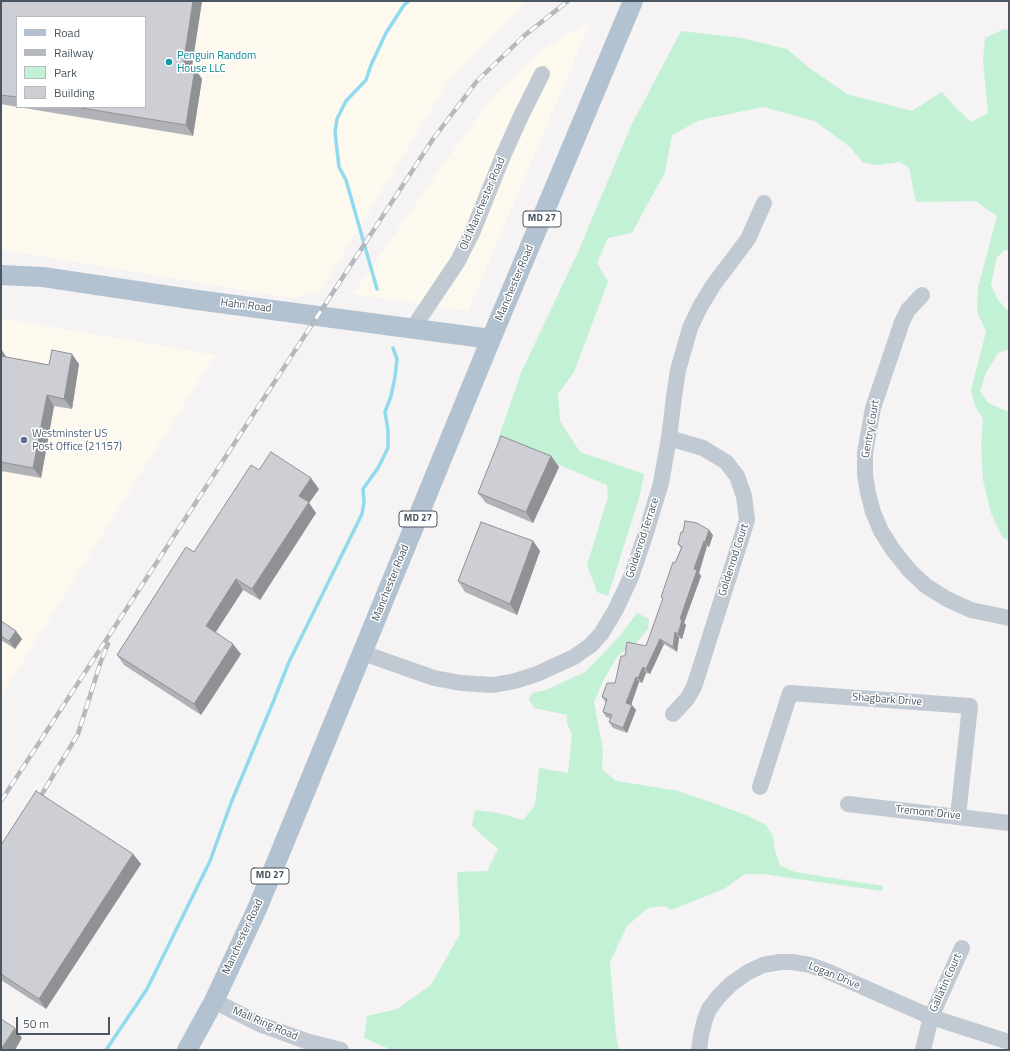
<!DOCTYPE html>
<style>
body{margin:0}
#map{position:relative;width:1010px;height:1051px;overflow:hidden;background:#f5f3f3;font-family:"Titillium Web",sans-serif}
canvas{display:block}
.frame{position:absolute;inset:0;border:2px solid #4a5661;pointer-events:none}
.legend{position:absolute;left:16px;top:16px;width:130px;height:92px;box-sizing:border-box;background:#fff;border:1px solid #b7bbc0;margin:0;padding:5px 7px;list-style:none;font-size:12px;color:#4a5661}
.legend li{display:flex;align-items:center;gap:8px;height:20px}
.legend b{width:20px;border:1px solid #b7bbc0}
.scale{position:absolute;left:16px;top:1017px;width:94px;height:18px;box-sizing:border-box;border:2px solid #4a5661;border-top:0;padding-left:5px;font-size:12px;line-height:14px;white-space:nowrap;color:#4a5661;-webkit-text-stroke:3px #fff;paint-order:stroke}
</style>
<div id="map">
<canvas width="1010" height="1051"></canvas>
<div class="frame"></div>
<ul class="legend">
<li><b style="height:5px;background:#b3c2d1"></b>Road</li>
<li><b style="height:5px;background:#b5b8bd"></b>Railway</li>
<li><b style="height:11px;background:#c3f1d5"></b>Park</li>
<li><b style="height:11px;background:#cdcfd5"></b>Building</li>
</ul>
<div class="scale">50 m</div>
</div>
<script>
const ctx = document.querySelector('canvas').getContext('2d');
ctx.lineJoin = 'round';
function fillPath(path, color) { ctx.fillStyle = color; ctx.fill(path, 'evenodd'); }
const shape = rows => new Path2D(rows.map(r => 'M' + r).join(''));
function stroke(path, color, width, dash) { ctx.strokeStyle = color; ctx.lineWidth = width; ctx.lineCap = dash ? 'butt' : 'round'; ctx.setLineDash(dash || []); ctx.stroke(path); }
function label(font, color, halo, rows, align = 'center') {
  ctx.font = font + ' "Titillium Web",sans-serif'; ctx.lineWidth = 3; ctx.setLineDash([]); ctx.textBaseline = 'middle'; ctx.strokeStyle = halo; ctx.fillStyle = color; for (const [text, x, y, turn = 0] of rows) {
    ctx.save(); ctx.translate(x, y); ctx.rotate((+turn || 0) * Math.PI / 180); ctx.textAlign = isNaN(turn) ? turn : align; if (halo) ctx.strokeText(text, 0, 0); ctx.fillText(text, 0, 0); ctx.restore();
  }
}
fillPath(shape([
 [1,1,528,1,517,10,448,82,320,292,292,298,1,250],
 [17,17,145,17,145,107,17,107],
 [591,21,468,311,353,294,452,152,495,94,545,48],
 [1,318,215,355,1,696]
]), '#fdf9ef');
fillPath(shape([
 [1004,29,1009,30,1009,251,1005,250,997,257,991,285,998,300,1009,312,1009,349,998,353,986,373,980,391,988,403,1009,412,1009,540,1003,538,991,513,983,480,981,446,983,419,975,406,971,390,986,332,977,311,978,288,997,216,975,201,916,202,909,168,900,162,878,165,863,163,850,147,815,121,763,107,700,120,672,135,665,172,632,233,608,238,597,263,608,282,574,372,558,394,560,421,580,452,644,474,640,495,608,596,597,592,587,565,608,497,607,485,498,439,521,373,578,252,631,126,681,31,742,38,787,49,808,67,847,94,912,111,942,92,955,107,971,122,988,113,983,61,985,38],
 [637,613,649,619,648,629,636,643,618,655,604,679,594,702,603,750,602,769,616,781,679,791,746,815,766,825,773,836,775,851,780,865,795,872,883,886,882,891,763,874,745,874,724,889,671,910,664,906,648,908,627,926,610,962,616,1036,619,1050,392,1050,364,1038,367,1016,397,1009,431,985,460,934,457,872,487,871,498,849,472,826,475,810,498,813,523,820,535,805,539,768,568,773,572,734,567,724,567,715,534,708,529,699,532,693,546,690,585,672,618,638]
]), '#c3f1d5');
stroke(shape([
 [377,289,346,180,339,167,335,132,337,119,346,101,366,80,371,65,386,33,404,5,409,1],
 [106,1050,147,989,210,861,231,803,274,700,289,662,362,514,364,502,363,489,378,468,388,448,388,430,385,412,391,396,395,377,397,359,393,348]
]), '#90daee', 3.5);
stroke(shape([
 [922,295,908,310,902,322,873,408,865,453,865,475,868,493,873,512,881,531,893,550,910,571,926,586,947,599,971,610,1009,618],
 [413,328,458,261,472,233,503,156,521,116,542,74],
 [669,438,703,448,726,462,737,476,744,496,747,520,694,687,687,699,673,714],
 [363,653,434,678,461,683,493,685,515,681,537,674,574,657,591,645,601,634,615,611,631,577,645,536,661,483,669,438,674,397,678,370,690,328,700,307,714,284,748,239,764,203],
 [760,787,790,693,970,706,958,816],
 [848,804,1009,823],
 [214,1001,262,1025,306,1041,341,1050],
 [699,1050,701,1035,705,1019,709,1009,719,996,731,984,748,972,763,965,780,962,792,962,810,965,829,972,931,1017,1009,1042],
 [923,1050,931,1017,962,948]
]), '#c1cad2', 16);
stroke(shape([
 [1,275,43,277,197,300,491,339],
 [187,1050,214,1001,257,909,491,339,633,1]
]), '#b3c2d1', 20);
const rail = shape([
 [1,801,433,139,477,81,525,35,568,1],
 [36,804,78,734,101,661,108,644]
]);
stroke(rail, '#b5b8bd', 4.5);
stroke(rail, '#fff', 3, [9]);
fillPath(shape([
 [1,1,202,1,192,68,202,79,193,136,18,107,145,107,17,17,17,107,1,104],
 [1,349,6,357,49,365,79,364,72,409,54,406,41,478,1,471],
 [551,456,559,467,533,523,486,503,478,493],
 [259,470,319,489,309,503,316,513,260,600,243,590,216,632,241,654,201,715,124,665,117,655,194,552],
 [713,535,709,547,707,546,699,573,701,576,684,623,686,625,682,639,679,638,677,652,664,644,650,674,646,673,642,683,639,682,631,705,636,710,627,733,613,728,609,722,611,719,606,717,603,712,606,703,602,697,615,683,625,656,646,646,663,599,661,597,681,548,678,544],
 [533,541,540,551,517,615,465,592,458,581],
 [1,621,16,631,22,639,15,649,1,640],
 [1,845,133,854,141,864,46,1009,1,980]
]), '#b0b2b7');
fillPath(shape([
 [193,1,202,1,190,77,183,66],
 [195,68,202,79,193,136,186,125],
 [1,349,7,358,1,359],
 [72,354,79,364,72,409,64,399],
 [47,395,54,406,41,478,33,468],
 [551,456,559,467,533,523,526,512],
 [311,478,319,489,309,503,316,513,260,600,252,589,299,496],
 [709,530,713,535,709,547,705,542],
 [533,541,540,551,517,615,510,604],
 [704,541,707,546,699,573,701,576,684,623,686,625,682,639,678,634,680,619,694,569],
 [236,579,243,590,213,636,206,626],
 [16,631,22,639,15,649,9,641],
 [675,632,679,638,677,652,673,647],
 [660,639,664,644,650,674,646,669],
 [233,644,241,654,201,715,194,704],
 [643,667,646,673,642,683,638,678],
 [636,677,639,682,630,708,626,703],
 [632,705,636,710,627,733,623,728],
 [133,854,141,864,46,1009,39,999],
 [15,1028,22,1038,15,1050,1,1050,1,1049]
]), '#909195');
const building = shape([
 [1,1,193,1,183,66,195,68,186,125,75,107,145,107,145,17,17,17,17,97,1,95,1,1],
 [52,350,72,354,64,399,47,395,33,468,1,462,1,356,49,365,52,350],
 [501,436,551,456,526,512,478,493,501,436],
 [271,452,311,478,299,496,309,502,252,589,236,579,206,626,233,644,194,704,117,655,186,547,194,552,251,465,259,470,271,452],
 [685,521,697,523,709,530,705,542,704,541,694,569,697,570,680,619,682,620,678,634,675,632,673,647,660,639,646,669,643,667,638,678,636,677,626,703,632,705,623,728,609,722,612,715,603,712,607,699,602,697,607,683,615,683,621,656,625,656,627,642,646,646,663,598,661,597,673,562,675,563,682,547,678,544,681,532,683,532,685,521],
 [481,522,533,541,510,604,458,581,481,522],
 [1,621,16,631,9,641,1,636,1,621],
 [36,791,133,854,39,999,1,974,1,845,36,791],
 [1,1019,15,1028,1,1049,1,1019]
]);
fillPath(building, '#cdcfd5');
stroke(building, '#909195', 1);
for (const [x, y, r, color] of [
 [169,62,4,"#0f9aa8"],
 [24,440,4,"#5c6f8a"]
]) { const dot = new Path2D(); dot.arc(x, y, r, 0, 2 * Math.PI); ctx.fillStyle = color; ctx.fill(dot); stroke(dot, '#fff', 1.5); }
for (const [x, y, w] of [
 [542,219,38],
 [418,519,38],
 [270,876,38]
]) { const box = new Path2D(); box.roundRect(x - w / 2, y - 8, w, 16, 3); ctx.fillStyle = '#fff'; ctx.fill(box); stroke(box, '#4a5661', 1); }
label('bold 10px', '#4a5661', null, [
 ["MD 27",542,219],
 ["MD 27",418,519],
 ["MD 27",270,876]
]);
label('11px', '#0d838f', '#fff', [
 ["Penguin Random",177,56],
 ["House LLC",177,69]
], 'left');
label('11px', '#4a5661', '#fff', [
 ["Old Manchester Road",483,204,-67],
 ["Manchester Road",515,283,-67],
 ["Hahn Road",246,306,7],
 ["Gentry Court",871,429,-80],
 ["Goldenrod Terrace",643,538,-72],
 ["Goldenrod Court",734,560,-72],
 ["Manchester Road",391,583,-68],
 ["Shagbark Drive",887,700,4],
 ["Tremont Drive",928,813,6],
 ["Manchester Road",243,937,-65],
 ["Logan Drive",834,976,22],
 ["Gallatin Court",946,983,-66],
 ["Mall Ring Road",265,1024,23]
]);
label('11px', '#4e5e75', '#fff', [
 ["Westminster US",32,434],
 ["Post Office (21157)",32,447]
], 'left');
</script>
